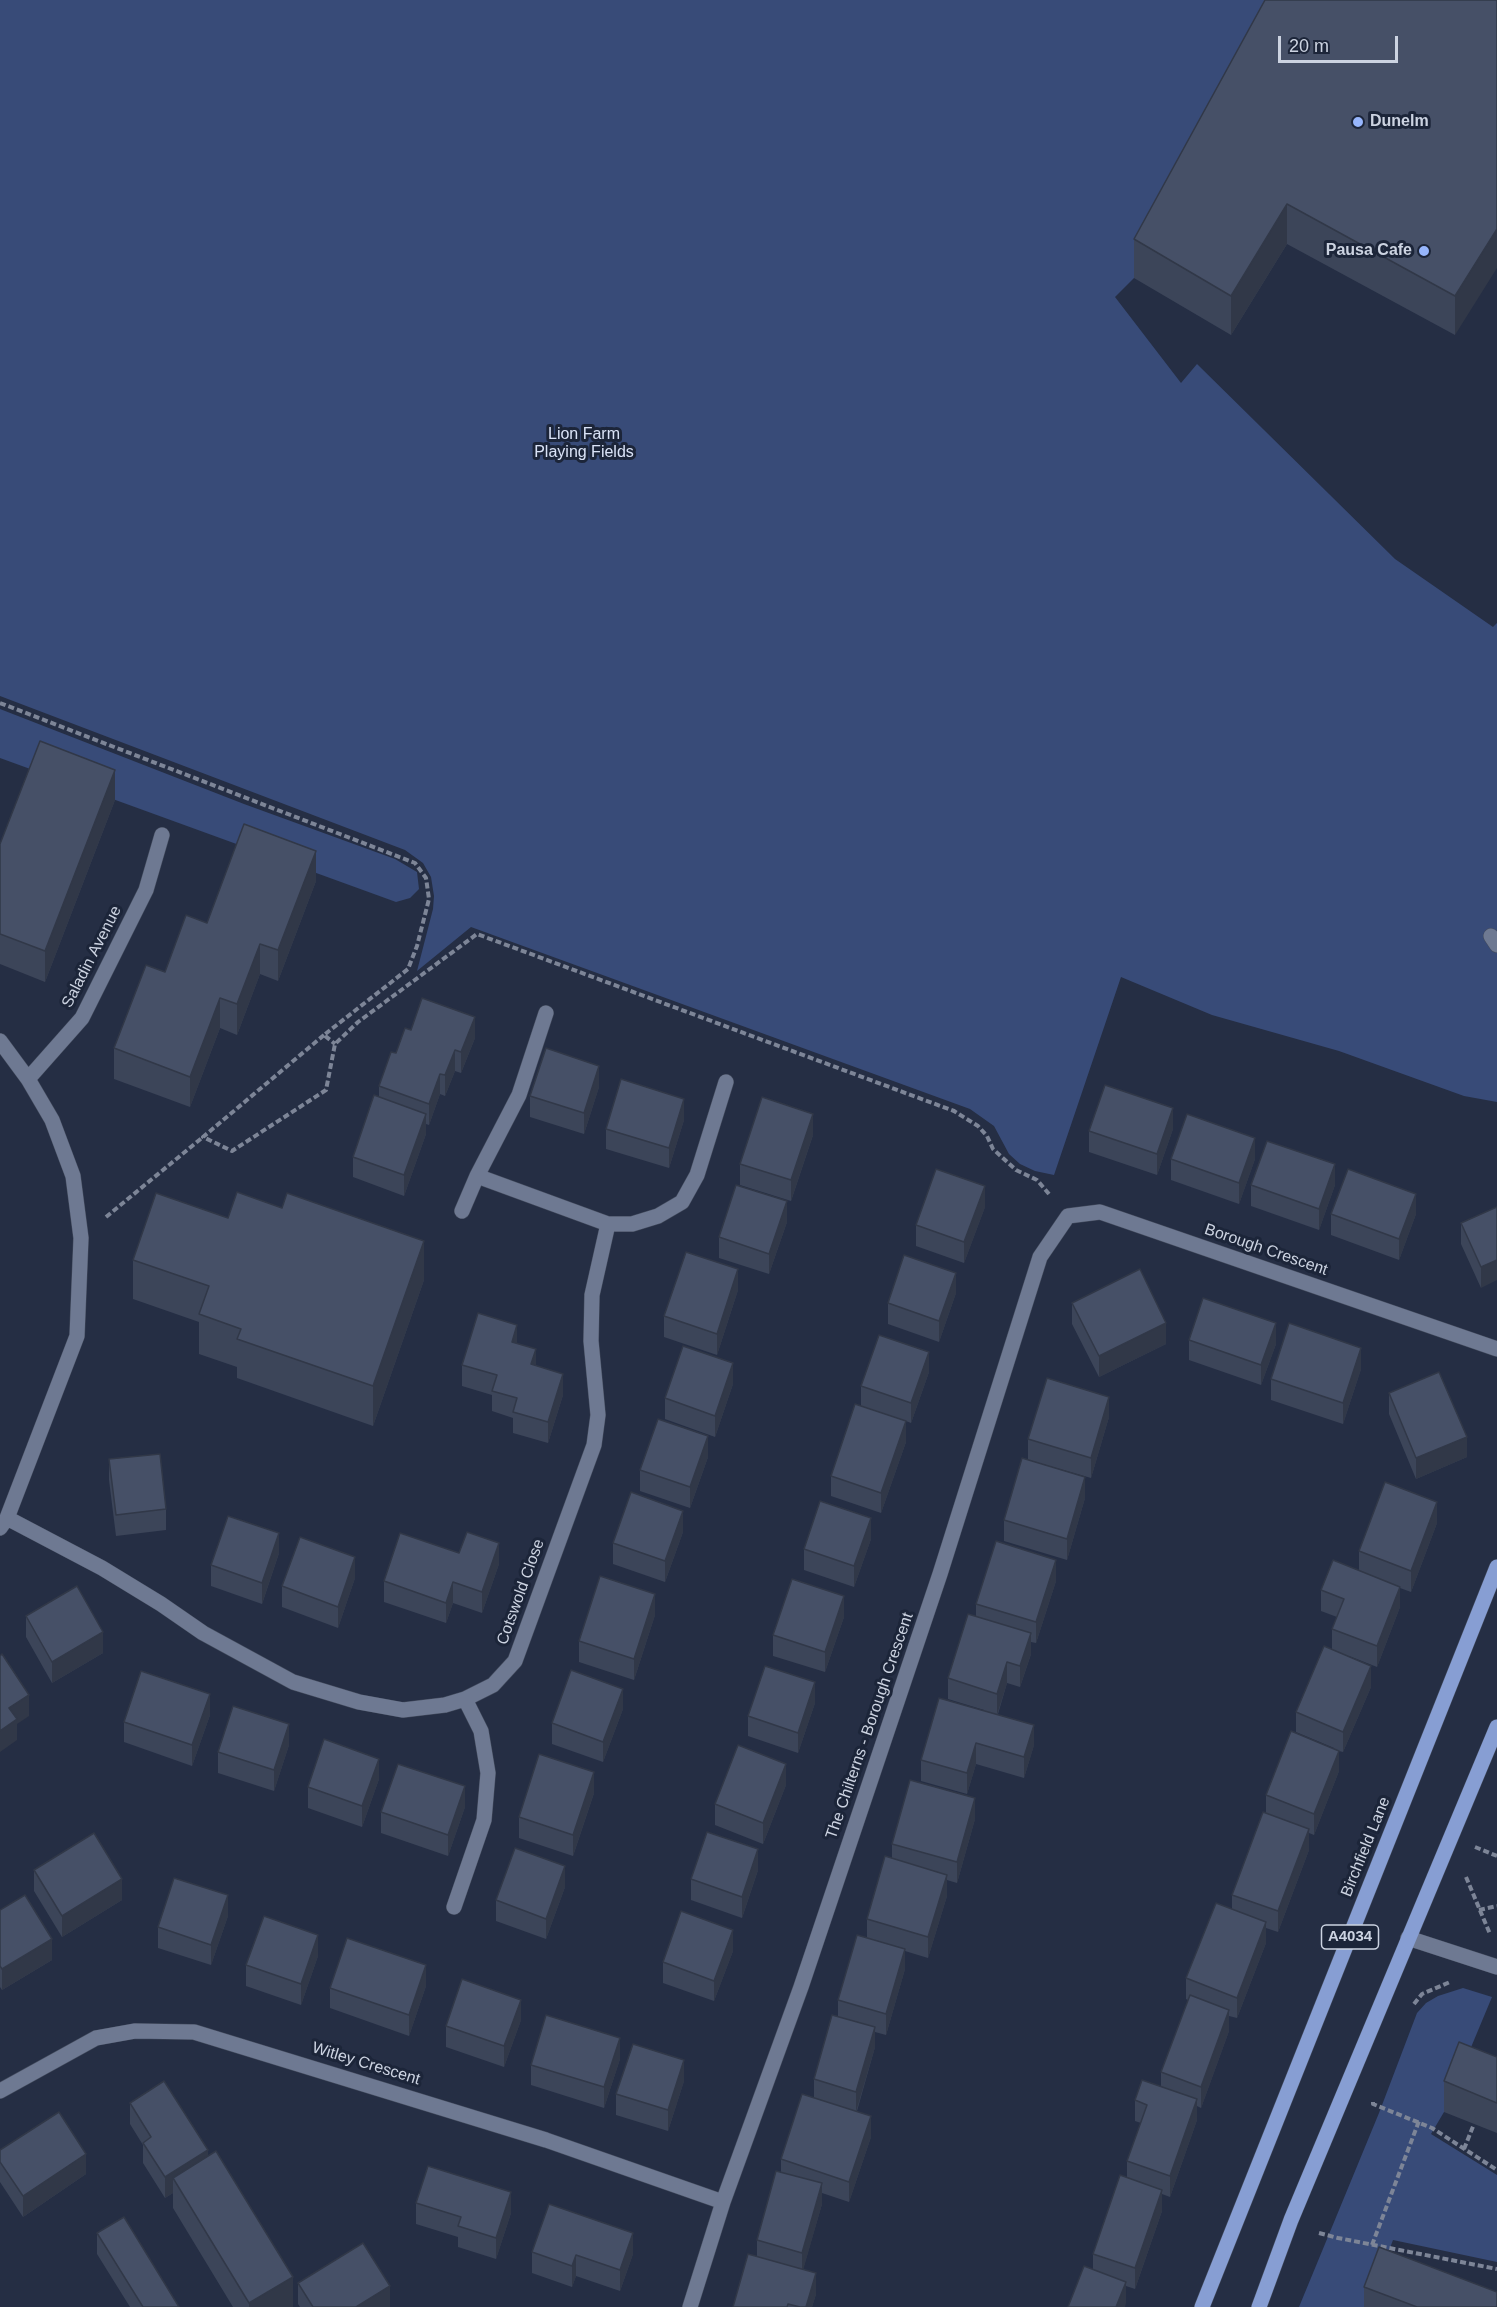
<!DOCTYPE html>
<style>
body{margin:0}
#map{position:relative;width:1497px;height:2307px;overflow:hidden;background:#252e44;font-family:Arial,sans-serif}
canvas{display:block}
.scale{position:absolute;left:1278px;top:36px;width:120px;height:27px;box-sizing:border-box;border:3px solid #ccd3e1;border-top:0;padding-left:8px;font-size:18px;line-height:21px;white-space:nowrap;color:#ccd3e1;-webkit-text-stroke:4px #1c2539;paint-order:stroke}
</style>
<div id="map">
<canvas width="1497" height="2307"></canvas>
<div class="scale">20 m</div>
</div>
<script>
const ctx = document.querySelector('canvas').getContext('2d');
ctx.lineJoin = 'round';
function fillPath(path, color) { ctx.fillStyle = color; ctx.fill(path, 'evenodd'); }
const shape = rows => new Path2D(rows.map(r => 'M' + r).join(''));
function stroke(path, color, width, dash) { ctx.strokeStyle = color; ctx.lineWidth = width; ctx.lineCap = dash ? 'butt' : 'round'; ctx.setLineDash(dash || []); ctx.stroke(path); }
function label(font, color, halo, rows, align = 'center') {
  ctx.font = font + ' Arial,sans-serif'; ctx.lineWidth = 6; ctx.setLineDash([]); ctx.textBaseline = 'middle'; ctx.strokeStyle = halo; ctx.fillStyle = color; for (const [text, x, y, turn = 0] of rows) {
    ctx.save(); ctx.translate(x, y); ctx.rotate((+turn || 0) * Math.PI / 180); ctx.textAlign = isNaN(turn) ? turn : align; if (halo) ctx.strokeText(text, 0, 0); ctx.fillText(text, 0, 0); ctx.restore();
  }
}
fillPath(shape([
 [0,0,1287,0,1134,278,1115,297,1181,383,1197,364,1395,559,1493,627,1497,623,1497,1102,1464,1096,1339,1051,1212,1015,1121,977,1054,1175,1035,1171,1020,1164,1009,1154,994,1126,970,1109,471,927,417,971,433,909,434,896,431,877,423,863,405,850,0,696],
 [0,709,244,804,395,859,417,872,419,889,410,898,396,902,0,758],
 [1463,1988,1492,1997,1444,2112,1431,2134,1497,2175,1497,2262,1393,2240,1368,2307,1299,2307,1379,2113,1417,2013,1426,2003,1438,1996]
]), '#384b78');
const lane = shape([
 [1491,936,1497,945]
]);
const street = shape([
 [0,1041,28,1079,52,1120,73,1176,81,1238,77,1336,7,1518,0,1528],
 [28,1079,82,1018,146,890,162,835],
 [477,1176,608,1224,632,1224,658,1216,682,1202,697,1175,726,1082],
 [462,1211,477,1176,519,1095,546,1013],
 [7,1518,102,1568,161,1604,203,1633,293,1682,359,1702,403,1710,445,1705,465,1699,493,1685,515,1661,594,1445,598,1415,591,1341,592,1295,608,1224],
 [454,1907,484,1820,488,1773,481,1731,465,1699],
 [1408,1938,1497,1967],
 [0,2091,96,2038,135,2031,194,2032,546,2140,723,2202],
 [690,2307,723,2202,801,1987,940,1574,1040,1257,1068,1216,1100,1212,1497,1349]
]);
const primary = shape([
 [1202,2307,1497,1567],
 [1259,2307,1291,2220,1497,1727]
]);
stroke(lane, '#434b5d', 16);
stroke(street, '#434b5d', 16);
stroke(primary, '#434b5d', 16);
stroke(shape([
 [0,703,415,863,426,878,429,899,417,946,408,969,324,1035,335,1044],
 [324,1035,203,1137,232,1151,326,1090,335,1044,358,1022,477,934,954,1111,978,1126,987,1136,993,1149,1016,1170,1037,1180,1049,1194],
 [106,1217,203,1137],
 [1475,1847,1497,1856],
 [1466,1877,1490,1934],
 [1479,1910,1497,1906],
 [1414,2004,1422,1994,1450,1982],
 [1373,2102,1373,2104,1432,2128,1497,2170],
 [1464,2149,1474,2124],
 [1319,2233,1338,2238,1497,2269],
 [1372,2245,1419,2121]
]), '#7d8597', 4, [6, 3]);
stroke(lane, '#6e7992', 15);
stroke(street, '#6e7992', 15);
stroke(primary, '#879ed3', 15);
fillPath(shape([
 [1497,0,1455,335,1287,244,1231,335,1134,278,1134,239],
 [115,800,45,982,0,964,0,844],
 [316,881,278,981,260,974,237,1035,220,1028,190,1107,114,1079,114,1048,165,972,207,923],
 [411,1030,475,1038,461,1073,455,1071,445,1096,440,1094,429,1125,426,1124,426,1134,404,1196,353,1177,353,1157,379,1097,379,1086,396,1053],
 [599,1087,584,1134,530,1117,530,1096],
 [684,1120,669,1168,606,1149,606,1129],
 [1173,1129,1157,1175,1089,1152,1089,1131],
 [813,1135,791,1201,740,1185,740,1164],
 [1171,1159,1255,1159,1239,1204,1171,1180],
 [1251,1185,1335,1185,1319,1230,1251,1206],
 [985,1207,964,1263,916,1246,916,1225],
 [1497,1207,1481,1288,1461,1244,1461,1223],
 [1331,1214,1416,1214,1399,1260,1331,1235],
 [228,1218,424,1280,373,1426,237,1378,237,1367,199,1354,199,1322,133,1299,133,1260],
 [787,1222,769,1274,719,1258,719,1237],
 [738,1290,717,1355,664,1337,664,1316],
 [956,1293,939,1342,888,1324,888,1303],
 [1072,1303,1166,1344,1099,1377,1072,1324],
 [1189,1340,1276,1344,1261,1385,1189,1360],
 [517,1344,563,1395,548,1443,513,1433,513,1418,492,1411,492,1395,462,1386,462,1365],
 [1361,1369,1343,1424,1271,1400,1271,1379],
 [929,1372,911,1423,906,1421,906,1442,881,1513,831,1496,831,1476,861,1406,861,1386],
 [733,1384,715,1437,665,1419,665,1398],
 [1389,1393,1467,1457,1416,1479,1389,1414],
 [1109,1417,1091,1478,1028,1460,1028,1439],
 [708,1457,690,1508,640,1491,640,1470],
 [109,1459,166,1509,166,1530,116,1536,109,1480],
 [1085,1498,1067,1560,1004,1541,1004,1520],
 [1437,1523,1411,1592,1400,1588,1400,1607,1377,1667,1349,1656,1371,1687,1343,1752,1339,1751,1339,1771,1314,1835,1309,1833,1309,1850,1278,1932,1266,1928,1266,1943,1237,2018,1229,2016,1229,2031,1201,2108,1197,2106,1197,2120,1170,2197,1162,2194,1162,2211,1135,2289,1126,2286,1126,2303,1093,2269,1093,2254,1127,2178,1127,2161,1141,2123,1135,2121,1135,2100,1161,2087,1161,2072,1188,2000,1186,1999,1186,1978,1232,1909,1232,1895,1266,1813,1266,1795,1334,1748,1296,1732,1296,1712,1332,1649,1332,1629,1337,1617,1321,1611,1321,1590,1359,1570,1359,1551],
 [683,1532,665,1582,613,1564,613,1543],
 [871,1539,854,1587,804,1570,804,1549],
 [279,1553,262,1604,211,1586,211,1565],
 [459,1553,499,1564,482,1613,453,1603,446,1623,384,1602,384,1581],
 [355,1578,338,1628,282,1607,282,1586],
 [1056,1581,1036,1643,1031,1642,1031,1654,1020,1687,1007,1683,998,1714,1034,1745,1024,1778,976,1764,967,1794,921,1781,921,1760,984,1710,948,1699,948,1678,976,1616,976,1604],
 [655,1615,634,1680,579,1662,579,1641],
 [26,1616,103,1653,52,1683,26,1637],
 [844,1617,825,1672,773,1656,773,1635],
 [815,1703,798,1753,748,1736,748,1716],
 [623,1709,603,1762,552,1744,552,1723],
 [210,1715,192,1766,124,1742,124,1722],
 [289,1745,274,1791,218,1773,218,1752],
 [379,1779,362,1827,308,1808,308,1787],
 [786,1785,763,1844,715,1825,715,1804],
 [594,1793,573,1856,519,1838,519,1817],
 [465,1807,448,1856,381,1833,381,1812],
 [975,1819,957,1883,947,1880,947,1896,928,1958,905,1951,905,1969,886,2035,875,2032,875,2047,857,2111,871,2137,849,2202,822,2193,822,2204,803,2269,816,2294,812,2307,733,2307,757,2256,757,2240,781,2172,781,2159,814,2097,814,2079,838,2017,838,2000,867,1937,867,1919,892,1858,892,1844],
 [34,1870,122,1900,62,1937,34,1891],
 [758,1870,742,1918,691,1900,691,1879],
 [565,1887,546,1939,496,1921,496,1900],
 [0,1910,52,1960,2,1990,0,1987],
 [228,1916,211,1965,158,1948,158,1927],
 [733,1951,714,2001,663,1983,663,1962],
 [318,1956,301,2005,246,1986,246,1965],
 [426,1986,409,2036,330,2008,330,1988],
 [521,2020,504,2067,446,2047,446,2026],
 [1497,2057,1497,2133,1444,2112,1444,2081],
 [620,2059,604,2108,531,2085,531,2065],
 [684,2081,668,2131,616,2115,616,2094],
 [130,2103,208,2156,293,2307,233,2307,173,2208,173,2193,165,2198,143,2163,143,2145,130,2124],
 [0,2150,86,2174,23,2217,0,2182],
 [416,2203,511,2213,496,2259,458,2247,458,2237,416,2224],
 [97,2233,179,2307,130,2307,97,2254],
 [532,2252,633,2254,620,2291,576,2276,572,2287,532,2273],
 [298,2283,390,2307,300,2307,298,2304],
 [1364,2287,1497,2307,1364,2307]
]), '#3c4559');
fillPath(shape([
 [1287,204,1287,244,1231,335,1231,296],
 [1497,229,1497,268,1455,335,1455,296],
 [115,770,115,800,45,982,45,951],
 [316,851,316,881,278,981,278,950],
 [260,944,260,974,237,1035,237,1004],
 [220,998,220,1028,190,1107,190,1077],
 [475,1017,475,1038,461,1073,461,1052],
 [455,1050,455,1071,445,1096,445,1075],
 [599,1066,599,1087,584,1134,584,1113],
 [440,1074,440,1094,429,1125,429,1104],
 [684,1099,684,1120,669,1168,669,1148],
 [1173,1108,1173,1129,1157,1175,1157,1154],
 [426,1114,426,1134,404,1196,404,1175],
 [813,1114,813,1135,791,1201,791,1180],
 [1255,1138,1255,1159,1239,1204,1239,1183],
 [1335,1164,1335,1185,1319,1230,1319,1209],
 [985,1186,985,1207,964,1263,964,1242],
 [1416,1194,1416,1214,1399,1260,1399,1239],
 [787,1201,787,1222,769,1274,769,1254],
 [424,1241,424,1280,373,1426,373,1386],
 [1497,1260,1497,1280,1481,1288,1481,1267],
 [738,1269,738,1290,717,1355,717,1334],
 [956,1273,956,1293,939,1342,939,1321],
 [1166,1323,1166,1344,1099,1377,1099,1356],
 [1276,1323,1276,1344,1261,1385,1261,1365],
 [517,1325,517,1346,512,1342],
 [1361,1348,1361,1369,1343,1424,1343,1403],
 [536,1349,536,1370,531,1364],
 [929,1352,929,1372,911,1423,911,1403],
 [733,1363,733,1384,715,1437,715,1416],
 [563,1374,563,1395,548,1443,548,1422],
 [1109,1397,1109,1417,1091,1478,1091,1458],
 [906,1421,906,1442,881,1513,881,1493],
 [708,1436,708,1457,690,1508,690,1487],
 [1467,1437,1467,1457,1416,1479,1416,1458],
 [1085,1477,1085,1498,1067,1560,1067,1539],
 [1437,1502,1437,1523,1411,1592,1411,1571],
 [683,1511,683,1532,665,1582,665,1561],
 [871,1518,871,1539,854,1587,854,1566],
 [279,1533,279,1553,262,1604,262,1583],
 [499,1543,499,1564,482,1613,482,1592],
 [355,1557,355,1578,338,1628,338,1607],
 [1056,1560,1056,1581,1036,1643,1036,1622],
 [453,1582,453,1603,446,1623,446,1603],
 [1400,1587,1400,1607,1377,1667,1377,1646],
 [655,1594,655,1615,634,1680,634,1659],
 [844,1596,844,1617,825,1672,825,1652],
 [103,1632,103,1653,52,1683,52,1662],
 [1031,1633,1031,1654,1020,1687,1020,1666],
 [1007,1662,1007,1683,997,1715,997,1694],
 [1371,1666,1371,1687,1343,1752,1343,1732],
 [815,1682,815,1703,798,1753,798,1733],
 [623,1689,623,1709,603,1762,603,1742],
 [210,1694,210,1715,192,1766,192,1745],
 [29,1695,29,1716,17,1724,17,1740,0,1752,0,1731,9,1708],
 [289,1724,289,1745,274,1791,274,1770],
 [1034,1725,1034,1745,1024,1778,1024,1757],
 [976,1743,976,1764,967,1794,967,1773],
 [1339,1751,1339,1771,1314,1835,1314,1814],
 [379,1759,379,1779,362,1827,362,1806],
 [786,1764,786,1785,763,1844,763,1823],
 [594,1772,594,1793,573,1856,573,1835],
 [465,1786,465,1807,448,1856,448,1835],
 [975,1798,975,1819,957,1883,957,1862],
 [1309,1829,1309,1850,1278,1932,1278,1911],
 [758,1849,758,1870,742,1918,742,1897],
 [565,1866,565,1887,546,1939,546,1919],
 [947,1875,947,1896,928,1958,928,1937],
 [122,1879,122,1900,62,1937,62,1916],
 [228,1895,228,1916,211,1965,211,1945],
 [1266,1922,1266,1943,1237,2018,1237,1998],
 [733,1930,733,1951,714,2001,714,1981],
 [318,1935,318,1956,301,2005,301,1984],
 [52,1939,52,1960,2,1990,2,1969],
 [905,1949,905,1969,886,2035,886,2014],
 [426,1965,426,1986,409,2036,409,2015],
 [521,2000,521,2020,504,2067,504,2046],
 [1229,2010,1229,2031,1201,2108,1201,2087],
 [875,2027,875,2047,856,2112,856,2092],
 [620,2038,620,2059,604,2108,604,2087],
 [684,2060,684,2081,668,2131,668,2110],
 [1197,2099,1197,2120,1170,2197,1170,2176],
 [871,2116,871,2137,849,2202,849,2182],
 [208,2150,208,2171,173,2178,173,2193,165,2198,165,2177],
 [86,2154,86,2174,23,2217,23,2196],
 [822,2183,822,2204,802,2274,802,2253],
 [1162,2190,1162,2211,1135,2289,1135,2268],
 [511,2192,511,2213,496,2259,496,2238],
 [633,2233,633,2254,620,2291,620,2270],
 [576,2255,576,2276,572,2287,572,2266],
 [816,2273,816,2294,812,2307,806,2307],
 [293,2277,293,2307,249,2307,249,2303],
 [1126,2282,1126,2303,1125,2307,1116,2307],
 [390,2286,390,2307,356,2307]
]), '#313848');
const building = shape([
 [1265,0,1497,0,1497,229,1455,296,1287,204,1231,296,1134,239,1265,0],
 [40,741,115,770,45,951,0,934,0,844,40,741],
 [244,824,316,851,278,950,260,944,237,1004,220,998,190,1077,114,1048,146,965,165,972,186,915,207,923,244,824],
 [422,998,475,1017,461,1052,455,1050,445,1075,440,1074,429,1104,379,1086,391,1052,396,1053,405,1028,411,1030,422,998],
 [546,1048,599,1066,584,1113,530,1096,546,1048],
 [621,1079,684,1099,669,1148,606,1129,621,1079],
 [1105,1085,1173,1108,1157,1154,1089,1131,1105,1085],
 [374,1095,426,1114,404,1175,353,1157,374,1095],
 [762,1097,813,1114,791,1180,740,1164,762,1097],
 [1187,1114,1255,1138,1239,1183,1171,1159,1187,1114],
 [1267,1141,1335,1164,1319,1209,1251,1185,1267,1141],
 [936,1169,985,1186,964,1242,916,1225,936,1169],
 [1348,1169,1416,1194,1399,1239,1331,1214,1348,1169],
 [736,1185,787,1201,769,1254,719,1237,736,1185],
 [237,1192,282,1208,287,1193,424,1241,373,1386,237,1339,241,1329,199,1314,209,1286,133,1260,156,1193,228,1218,237,1192],
 [1497,1207,1497,1260,1481,1267,1461,1223,1497,1207],
 [686,1252,738,1269,717,1334,664,1316,686,1252],
 [904,1255,956,1273,939,1321,888,1303,904,1255],
 [1140,1269,1166,1323,1099,1356,1072,1303,1140,1269],
 [1203,1298,1276,1323,1261,1365,1189,1340,1203,1298],
 [478,1313,517,1325,512,1342,536,1349,531,1364,563,1374,548,1422,513,1412,517,1398,492,1391,497,1375,462,1365,478,1313],
 [1289,1323,1361,1348,1343,1403,1271,1379,1289,1323],
 [879,1335,929,1352,911,1403,861,1386,879,1335],
 [683,1346,733,1363,715,1416,665,1398,683,1346],
 [1439,1372,1467,1437,1416,1458,1389,1393,1439,1372],
 [1047,1378,1109,1397,1091,1458,1028,1439,1047,1378],
 [855,1404,906,1421,881,1493,831,1476,855,1404],
 [658,1419,708,1436,690,1487,640,1470,658,1419],
 [160,1454,166,1509,116,1515,109,1459,160,1454],
 [1022,1458,1085,1477,1067,1539,1004,1520,1022,1458],
 [1385,1482,1437,1502,1411,1571,1359,1551,1385,1482],
 [631,1492,683,1511,665,1561,613,1543,631,1492],
 [820,1501,871,1518,854,1566,804,1549,820,1501],
 [228,1516,279,1533,262,1583,211,1565,228,1516],
 [467,1532,499,1543,482,1592,453,1582,446,1603,384,1581,400,1533,459,1553,467,1532],
 [300,1537,355,1557,338,1607,282,1586,300,1537],
 [996,1541,1056,1560,1036,1622,976,1604,996,1541],
 [1333,1560,1400,1587,1377,1646,1332,1629,1344,1599,1321,1590,1333,1560],
 [600,1576,655,1594,634,1659,579,1641,600,1576],
 [792,1579,844,1596,825,1652,773,1635,792,1579],
 [77,1586,103,1632,52,1662,26,1616,77,1586],
 [968,1614,1031,1633,1020,1666,1007,1662,997,1694,948,1678,968,1614],
 [1324,1646,1371,1666,1343,1732,1296,1712,1324,1646],
 [2,1654,29,1695,9,1708,17,1719,0,1731,0,1656,2,1654],
 [765,1666,815,1682,798,1733,748,1716,765,1666],
 [571,1670,623,1689,603,1742,552,1723,571,1670],
 [141,1671,210,1694,192,1745,124,1722,141,1671],
 [939,1698,1034,1725,1024,1757,976,1743,967,1773,921,1760,939,1698],
 [233,1706,289,1724,274,1770,218,1752,233,1706],
 [1291,1731,1339,1751,1314,1814,1266,1795,1291,1731],
 [324,1739,379,1759,362,1806,308,1787,324,1739],
 [738,1745,786,1764,763,1823,715,1804,738,1745],
 [539,1754,594,1772,573,1835,519,1817,539,1754],
 [398,1764,465,1786,448,1835,381,1812,398,1764],
 [910,1780,975,1798,957,1862,892,1844,910,1780],
 [1263,1812,1309,1829,1278,1911,1232,1895,1263,1812],
 [707,1832,758,1849,742,1897,691,1879,707,1832],
 [94,1833,122,1879,62,1916,34,1870,94,1833],
 [515,1848,565,1866,546,1919,496,1900,515,1848],
 [885,1856,947,1875,928,1937,867,1919,885,1856],
 [174,1878,228,1895,211,1945,158,1927,174,1878],
 [25,1895,52,1939,2,1969,0,1966,0,1910,25,1895],
 [1216,1903,1266,1922,1237,1998,1186,1978,1216,1903],
 [681,1911,733,1930,714,1981,663,1962,681,1911],
 [264,1916,318,1935,301,1984,246,1965,264,1916],
 [857,1935,905,1949,886,2014,838,2000,857,1935],
 [347,1938,426,1965,409,2015,330,1988,347,1938],
 [462,1979,521,2000,504,2046,446,2026,462,1979],
 [1190,1995,1229,2010,1201,2087,1161,2072,1190,1995],
 [546,2015,620,2038,604,2087,531,2065,546,2015],
 [832,2015,875,2027,856,2092,814,2079,832,2015],
 [1459,2042,1497,2057,1497,2103,1444,2081,1459,2042],
 [633,2044,684,2060,668,2110,616,2094,633,2044],
 [1142,2080,1197,2099,1170,2176,1127,2161,1147,2105,1135,2100,1142,2080],
 [164,2081,208,2150,165,2177,143,2143,151,2137,130,2103,164,2081],
 [802,2094,871,2116,849,2182,781,2159,802,2094],
 [59,2112,86,2154,23,2196,0,2162,0,2150,59,2112],
 [216,2151,293,2277,249,2303,173,2178,216,2151],
 [428,2166,511,2192,496,2238,458,2226,461,2217,416,2203,428,2166],
 [776,2171,822,2183,802,2253,757,2240,776,2171],
 [1120,2175,1162,2190,1135,2268,1093,2254,1120,2175],
 [549,2204,633,2233,620,2270,576,2255,572,2266,532,2252,549,2204],
 [124,2217,179,2307,143,2307,97,2233,124,2217],
 [363,2243,390,2286,356,2307,313,2307,298,2283,363,2243],
 [1379,2247,1497,2292,1497,2307,1417,2307,1364,2287,1379,2247],
 [748,2254,816,2273,806,2307,800,2307,788,2304,787,2307,733,2307,748,2254],
 [1084,2266,1126,2282,1116,2307,1068,2307,1084,2266]
]);
fillPath(building, '#465067');
stroke(building, '#313848', 1.5);
for (const [x, y, r, color] of [
 [1358,122,6,"#97b6fd"],
 [1424,251,6,"#97b6fd"]
]) { const dot = new Path2D(); dot.arc(x, y, r, 0, 2 * Math.PI); ctx.fillStyle = color; ctx.fill(dot); stroke(dot, '#1c2539', 2); }
for (const [x, y, w] of [
 [1350,1937,57]
]) { const box = new Path2D(); box.roundRect(x - w / 2, y - 12, w, 24, 4.5); ctx.fillStyle = '#1c2539'; ctx.fill(box); stroke(box, '#ccd3e1', 1.5); }
label('bold 15px', '#ccd3e1', null, [
 ["A4034",1350,1937]
]);
label('bold 16px', '#ccd3e1', '#1c2539', [
 ["Dunelm",1370,122],
 ["Pausa Cafe",1412,251,"right"]
], 'left');
label('16px', '#dae3f7', '#1c2539', [
 ["Lion Farm",584,435],
 ["Playing Fields",584,453]
]);
label('16px', '#ccd3e1', '#1c2539', [
 ["Saladin Avenue",92,957,-63],
 ["Borough Crescent",1266,1250,19],
 ["Cotswold Close",521,1592,-70],
 ["The Chilterns - Borough Crescent",870,1726,-71],
 ["Birchfield Lane",1366,1847,-68],
 ["Witley Crescent",366,2064,17]
]);
</script>
